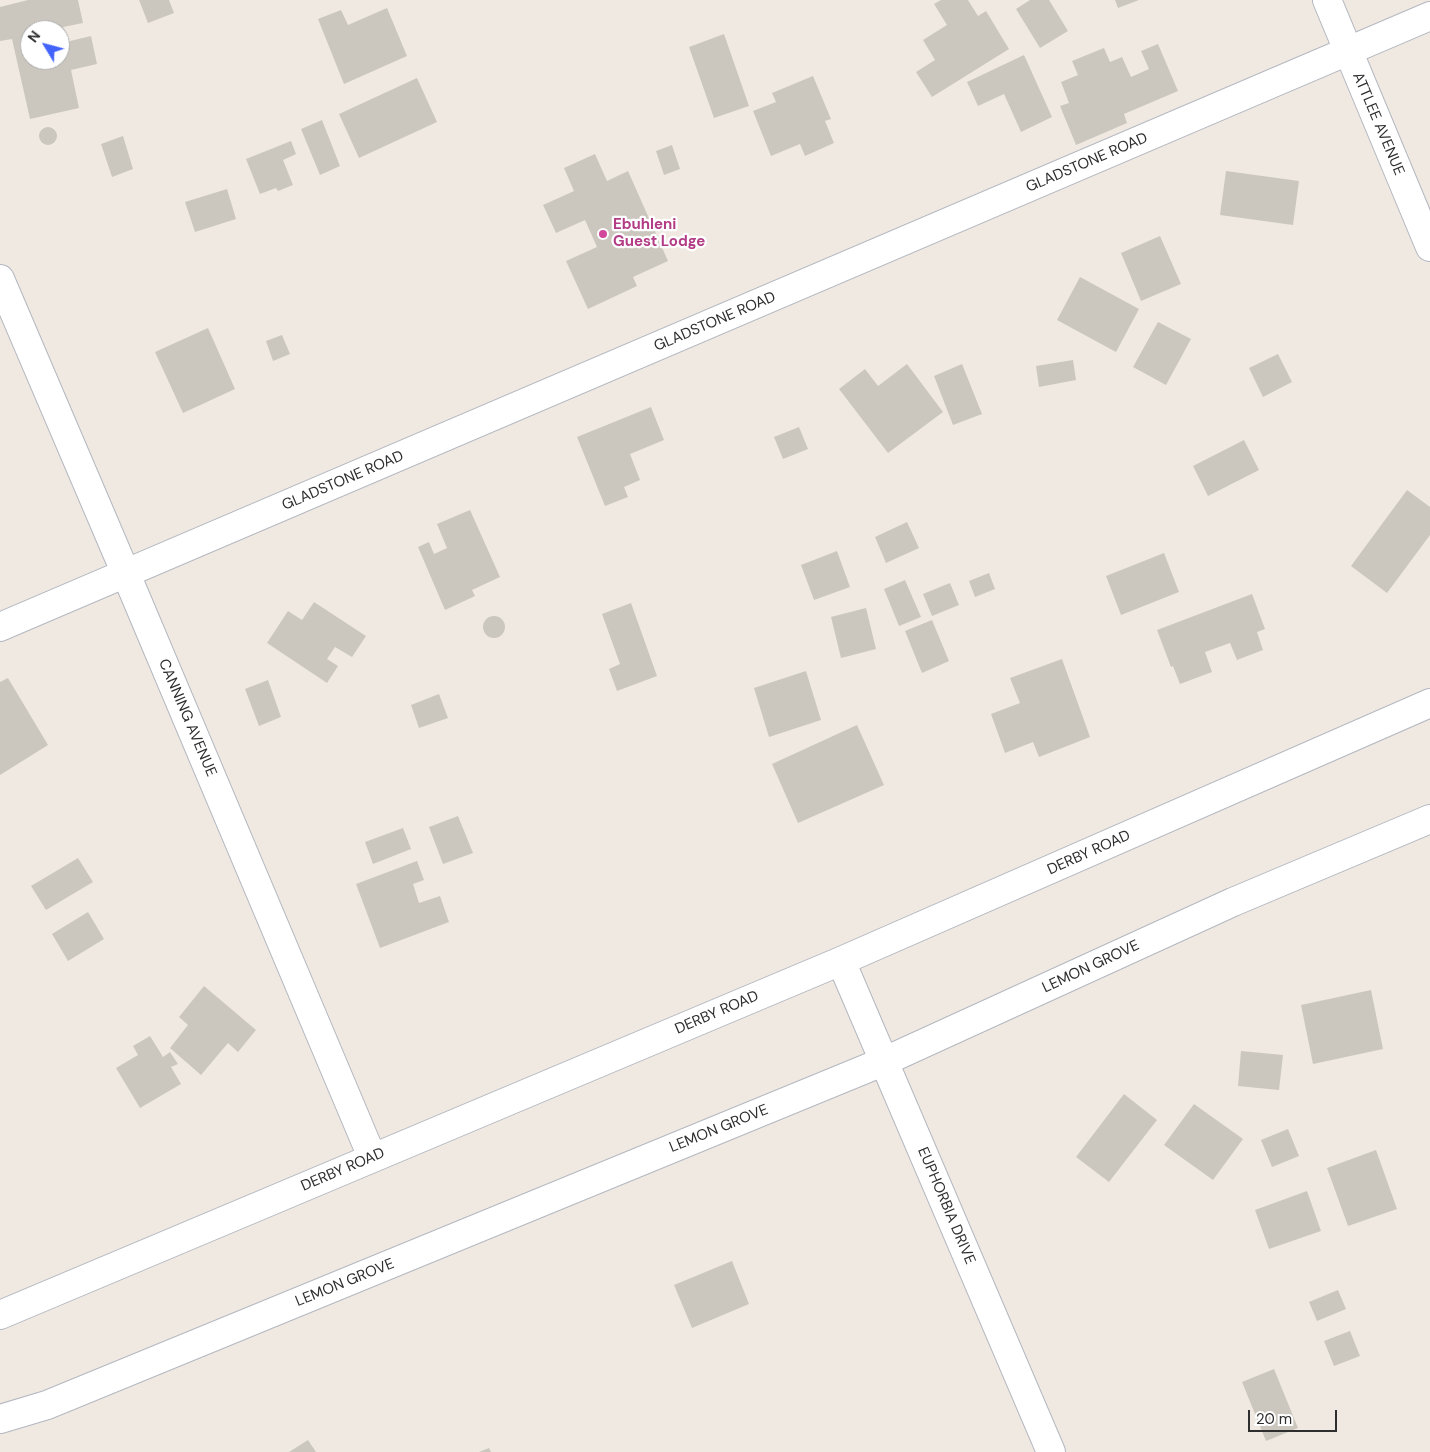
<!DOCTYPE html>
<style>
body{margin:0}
#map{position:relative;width:1430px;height:1452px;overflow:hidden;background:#efe9e1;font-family:"DM Sans",sans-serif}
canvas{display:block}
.north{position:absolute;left:20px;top:20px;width:50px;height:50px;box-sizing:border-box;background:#fff;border:1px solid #ababab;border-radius:50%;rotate:307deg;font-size:14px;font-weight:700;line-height:20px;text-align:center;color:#2e2e2e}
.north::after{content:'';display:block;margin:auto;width:18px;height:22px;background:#4264fb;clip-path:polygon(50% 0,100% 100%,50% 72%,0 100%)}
.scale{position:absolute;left:1248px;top:1410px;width:89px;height:22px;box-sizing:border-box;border:2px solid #2e2e2e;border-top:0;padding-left:6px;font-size:15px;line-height:18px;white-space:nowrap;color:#2e2e2e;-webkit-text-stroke:4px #fff;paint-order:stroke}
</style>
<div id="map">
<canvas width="1430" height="1452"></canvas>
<div class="north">N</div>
<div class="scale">20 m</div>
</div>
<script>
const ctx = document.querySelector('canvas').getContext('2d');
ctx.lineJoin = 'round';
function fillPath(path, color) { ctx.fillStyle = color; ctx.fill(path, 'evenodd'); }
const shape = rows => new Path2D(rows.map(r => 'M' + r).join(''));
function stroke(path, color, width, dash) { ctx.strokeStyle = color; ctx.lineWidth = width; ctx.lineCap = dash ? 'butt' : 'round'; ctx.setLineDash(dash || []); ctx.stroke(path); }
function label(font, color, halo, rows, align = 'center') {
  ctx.font = font + ' "DM Sans",sans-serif'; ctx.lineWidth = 4.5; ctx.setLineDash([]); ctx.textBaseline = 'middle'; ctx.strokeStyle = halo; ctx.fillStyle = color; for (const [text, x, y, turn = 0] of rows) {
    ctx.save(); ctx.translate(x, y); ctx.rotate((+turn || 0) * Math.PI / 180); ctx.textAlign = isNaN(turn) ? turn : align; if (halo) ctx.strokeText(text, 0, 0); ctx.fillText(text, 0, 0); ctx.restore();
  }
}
fillPath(shape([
 [28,0,78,0,83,23,63,27,66,42,91,36,97,64,71,70,79,108,30,119,12,39,0,41,0,7],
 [30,30,60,30,60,60,30,60],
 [139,0,169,0,174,13,148,23],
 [941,0,968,0,978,16,986,11,1009,49,932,97,916,72,935,60,923,40,947,25,934,4],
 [1030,0,1049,0,1068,31,1040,48,1016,9],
 [1115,0,1139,0,1118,8],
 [387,8,407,56,344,84,318,19,341,10,348,25],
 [724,34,749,106,714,118,689,47],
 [1158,44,1178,91,1124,114,1127,123,1076,145,1060,106,1069,103,1061,82,1078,75,1072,61,1104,48,1110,62,1122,57,1131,77,1149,69,1141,51],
 [1024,55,1052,117,1021,132,1004,94,978,106,967,82],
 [813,76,831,119,825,121,834,143,805,156,800,144,771,156,753,111,776,102,772,93],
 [417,78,437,122,359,158,339,114],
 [322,120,340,166,320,175,301,129],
 '39 136a9 9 0 1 1 18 0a9 9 0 1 1-18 0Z',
 [123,136,133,169,112,177,101,144],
 [291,141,296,154,283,160,293,185,278,191,276,188,260,194,246,159],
 [672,145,680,169,664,175,656,151],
 [595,154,607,181,628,171,668,261,633,277,637,286,588,309,566,261,597,247,585,220,556,233,543,205,574,191,564,168],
 [1226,171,1299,181,1293,225,1220,215],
 [227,189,236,219,195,232,185,202],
 [1160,236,1181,284,1141,301,1121,253],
 [1080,277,1139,309,1116,352,1057,320],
 [1158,322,1191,339,1166,385,1133,367],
 [208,328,235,389,183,413,155,352],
 [282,335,290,354,273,361,266,341],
 [1278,354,1292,382,1263,397,1249,368],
 [1073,360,1076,380,1039,387,1036,366],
 [907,364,943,412,888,453,839,389,865,369,878,386],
 [962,364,982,414,953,425,934,376],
 [651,407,664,440,630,454,640,480,624,487,628,497,605,506,577,437],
 [799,427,808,449,783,459,774,437],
 [1244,440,1259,470,1208,496,1193,466],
 [1407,490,1430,507,1430,535,1387,593,1351,566],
 [470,510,500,577,472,590,475,596,445,610,418,547,429,542,434,554,447,548,437,524],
 [907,522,919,548,886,563,875,537],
 [837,551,850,587,814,600,801,565],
 [1164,553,1179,592,1121,615,1106,576],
 [989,573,995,589,975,597,969,581],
 [905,580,921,617,899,626,884,589],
 [950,583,959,605,932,616,923,594],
 [1252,594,1265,629,1257,632,1263,650,1237,660,1230,643,1205,652,1212,672,1180,684,1173,666,1171,667,1157,630],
 [314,602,366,636,352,657,335,647,327,659,338,666,327,683,267,643,288,611,302,620],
 [631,603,657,676,617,691,609,669,620,664,602,614],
 [866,608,876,649,841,658,831,617],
 '483 627a11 11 0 1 1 22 0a11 11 0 1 1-22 0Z',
 [932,620,949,661,922,673,905,631],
 [1062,659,1090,737,1039,757,1033,742,1005,753,991,714,1020,703,1010,678],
 [806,671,821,720,769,737,754,688],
 [8,678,48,745,0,775,0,682],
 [268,680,281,717,259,726,245,689],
 [439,694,448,718,419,728,411,705],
 [857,725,884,785,798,823,772,764],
 [458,816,473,853,443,864,429,827],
 [403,828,411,849,373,864,365,842],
 [78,858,93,882,46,910,31,886],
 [417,861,424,880,413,884,419,903,440,896,449,922,380,948,356,884],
 [88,912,104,939,68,961,52,934],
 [204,986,256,1030,238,1052,228,1043,201,1075,170,1048,188,1025,179,1017],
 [1371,990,1383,1049,1313,1064,1301,1005],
 [150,1036,163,1057,170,1052,178,1064,171,1067,181,1084,140,1108,116,1068,138,1055,133,1046],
 [1241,1051,1283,1055,1279,1090,1238,1086],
 [1124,1094,1157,1120,1109,1182,1076,1157],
 [1194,1104,1243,1139,1213,1180,1164,1145],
 [1288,1129,1299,1156,1272,1167,1261,1140],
 [1376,1150,1397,1209,1348,1226,1327,1168],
 [1307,1191,1321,1231,1269,1249,1255,1210],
 [732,1261,749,1304,692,1328,674,1285],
 [1338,1290,1346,1309,1317,1321,1309,1302],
 [1350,1331,1360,1356,1334,1366,1324,1341],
 [1274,1369,1298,1428,1266,1441,1242,1382],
 [308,1440,316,1452,289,1452],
 [489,1448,491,1452,479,1452]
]), '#cbc7bf');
const minor = shape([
 [1327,0,1430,247],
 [0,279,126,574,372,1157],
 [0,627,1430,16],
 [841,961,1051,1452],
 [0,1315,841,961,1430,703],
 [0,1419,47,1405,885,1061,1233,902,1430,819]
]);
stroke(minor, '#b4b7c1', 30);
stroke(minor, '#fff', 28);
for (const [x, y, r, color] of [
 [603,234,5,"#d1479c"]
]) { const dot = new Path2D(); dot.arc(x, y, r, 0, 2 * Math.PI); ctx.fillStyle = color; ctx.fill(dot); stroke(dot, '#fff', 2); }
label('15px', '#2e2e2e', '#fff', [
 ["ATTLEE AVENUE",1378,124,67],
 ["GLADSTONE ROAD",1087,163,-23],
 ["GLADSTONE ROAD",715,322,-23],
 ["GLADSTONE ROAD",343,481,-23],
 ["CANNING AVENUE",187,718,67],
 ["DERBY ROAD",1089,853,-24],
 ["LEMON GROVE",1091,967,-25],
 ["DERBY ROAD",717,1013,-23],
 ["LEMON GROVE",719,1129,-22],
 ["DERBY ROAD",343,1170,-23],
 ["EUPHORBIA DRIVE",946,1206,67],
 ["LEMON GROVE",345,1283,-22]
]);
label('bold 15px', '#b23c85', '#fff', [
 ["Ebuhleni",613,225],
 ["Guest Lodge",613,242]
], 'left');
</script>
